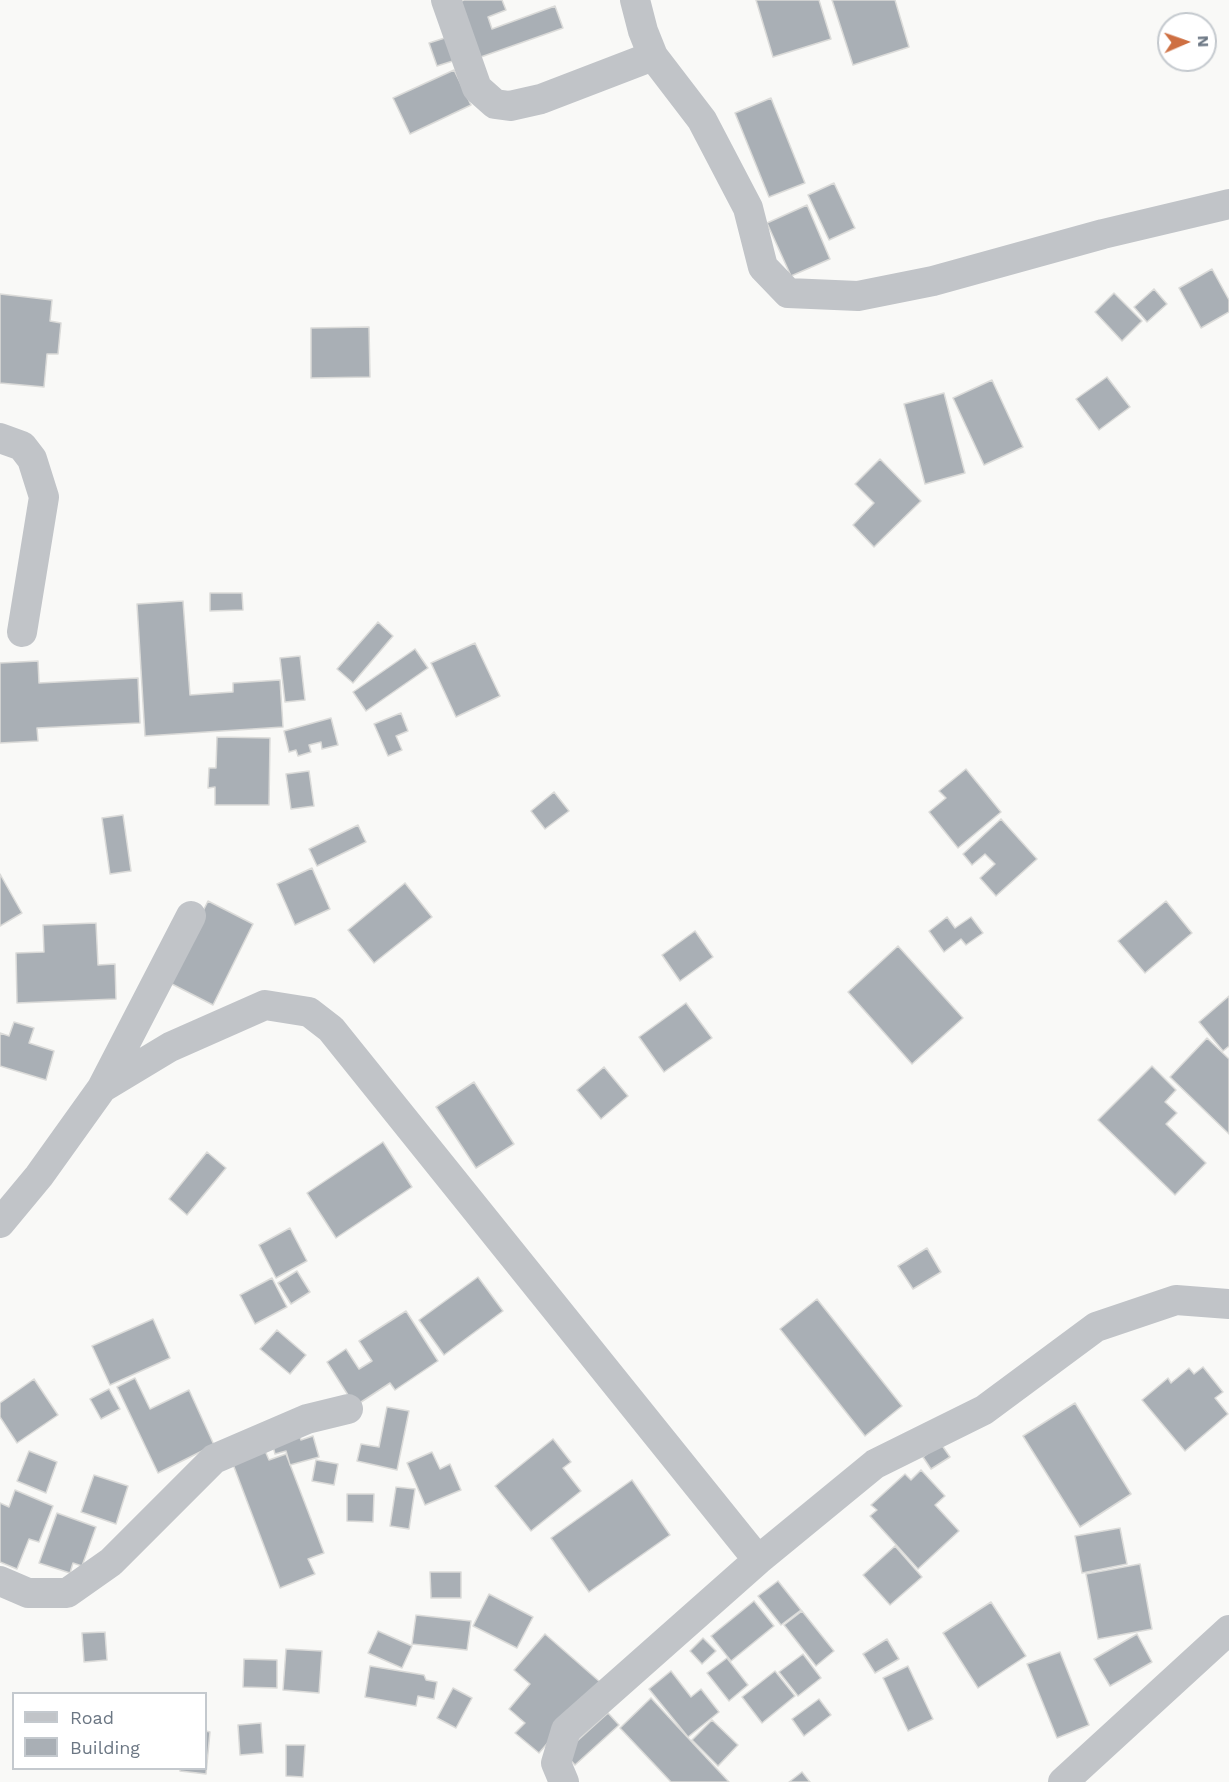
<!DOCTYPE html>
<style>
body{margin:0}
#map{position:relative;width:1229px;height:1782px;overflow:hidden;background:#f9f9f7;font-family:"Work Sans",sans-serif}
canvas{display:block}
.legend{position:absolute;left:12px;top:1692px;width:195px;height:78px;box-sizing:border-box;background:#fff;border:2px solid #c4c9ce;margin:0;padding:8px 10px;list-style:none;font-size:18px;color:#6c7784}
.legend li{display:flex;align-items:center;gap:12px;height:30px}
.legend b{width:30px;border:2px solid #c4c9ce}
.north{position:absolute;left:1157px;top:12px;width:60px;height:60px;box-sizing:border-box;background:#fff;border:2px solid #c4c9ce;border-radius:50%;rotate:88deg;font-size:16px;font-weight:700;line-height:24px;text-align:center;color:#6c7784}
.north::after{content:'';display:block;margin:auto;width:21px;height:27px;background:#ce6f42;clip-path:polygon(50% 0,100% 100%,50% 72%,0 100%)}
</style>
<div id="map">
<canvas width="1229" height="1782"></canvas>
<ul class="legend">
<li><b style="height:8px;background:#c1c4c8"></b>Road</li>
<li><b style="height:16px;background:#a9afb5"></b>Building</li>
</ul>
<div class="north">N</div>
</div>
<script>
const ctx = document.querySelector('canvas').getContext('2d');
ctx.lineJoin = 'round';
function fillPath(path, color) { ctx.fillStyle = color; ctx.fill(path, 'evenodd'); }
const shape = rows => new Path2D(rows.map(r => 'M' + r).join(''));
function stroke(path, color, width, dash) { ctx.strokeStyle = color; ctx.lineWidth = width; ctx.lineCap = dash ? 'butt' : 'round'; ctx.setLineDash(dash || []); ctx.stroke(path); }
const building = shape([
 [464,0,502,0,506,10,488,17,492,29,555,6,563,28,478,58,459,2,464,0],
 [756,0,819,0,831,39,773,57,756,0],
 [832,0,895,0,909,47,853,65,832,0],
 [451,36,459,59,437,66,429,43,451,36],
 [454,70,471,105,410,134,393,98,454,70],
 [771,98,805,183,769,197,735,113,771,98],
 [834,183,855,228,829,240,808,195,834,183],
 [807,205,830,259,791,276,767,223,807,205],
 [1212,269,1229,300,1229,312,1201,328,1179,288,1212,269],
 [1154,289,1167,304,1147,322,1134,307,1154,289],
 [1114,293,1142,321,1122,341,1095,312,1114,293],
 [0,294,52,300,50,321,61,323,58,354,47,354,44,387,0,383,0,294],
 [369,327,370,377,311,378,311,328,369,327],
 [1107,377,1130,407,1099,430,1076,399,1107,377],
 [992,380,1023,447,984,465,953,398,992,380],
 [944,393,965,473,925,484,904,404,944,393],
 [880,459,921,501,874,547,853,525,874,503,855,484,880,459],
 [210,593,242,593,243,610,210,611,210,593],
 [183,601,190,695,233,692,233,683,280,680,283,727,145,736,137,604,183,601],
 [378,622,393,636,353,683,337,669,378,622],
 [475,643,500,696,456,717,431,663,475,643],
 [415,649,428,668,366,711,353,692,415,649],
 [300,656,305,700,285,702,280,658,300,656],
 [38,661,39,683,138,678,140,723,37,728,38,741,0,743,0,663,38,661],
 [401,713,408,731,396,736,402,750,388,756,374,724,401,713],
 [331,718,338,745,322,749,321,742,309,745,311,752,298,756,296,750,289,752,284,731,331,718],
 [217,737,270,738,269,805,215,805,215,787,208,788,209,768,216,768,217,737],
 [966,769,1001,812,958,848,929,812,946,798,939,791,966,769],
 [309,771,314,806,291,809,286,774,309,771],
 [554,792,569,811,545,829,531,811,554,792],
 [123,815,131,871,110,874,102,818,123,815],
 [1001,819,1037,859,996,896,980,878,995,864,985,854,972,865,963,854,1001,819],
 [358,825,366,842,317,866,309,849,358,825],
 [312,868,330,909,295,925,277,884,312,868],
 [0,874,22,913,0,926,0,874],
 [405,883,432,917,374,963,348,930,405,883],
 [208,901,253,924,213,1005,168,982,208,901],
 [1166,901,1192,933,1145,973,1118,941,1166,901],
 [947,917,955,928,971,917,983,933,966,945,961,939,944,952,929,931,947,917],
 [96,923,98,965,115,964,116,999,17,1003,16,953,44,952,43,925,96,923],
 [695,931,713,957,680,981,662,955,695,931],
 [898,946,963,1018,912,1064,848,992,898,946],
 [1229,996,1229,1046,1223,1051,1199,1022,1229,996],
 [686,1003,712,1038,664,1072,639,1037,686,1003],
 [14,1022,34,1028,29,1043,54,1051,46,1080,0,1066,0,1033,9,1036,14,1022],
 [1207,1038,1229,1059,1229,1134,1170,1077,1207,1038],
 [1152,1066,1176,1090,1165,1102,1177,1113,1166,1124,1206,1163,1175,1195,1098,1120,1152,1066],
 [604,1067,628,1096,601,1119,577,1090,604,1067],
 [474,1082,514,1144,476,1168,436,1107,474,1082],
 [383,1142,412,1187,336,1238,307,1193,383,1142],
 [207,1152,226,1168,187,1215,169,1199,207,1152],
 [290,1228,307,1261,276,1278,259,1245,290,1228],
 [927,1248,941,1272,913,1289,898,1266,927,1248],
 [297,1271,310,1292,291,1304,278,1283,297,1271],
 [478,1277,503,1311,444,1355,419,1320,478,1277],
 [272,1278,287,1307,255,1324,240,1295,272,1278],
 [817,1299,902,1406,865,1436,780,1329,817,1299],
 [406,1311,438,1361,395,1390,390,1383,355,1406,327,1362,346,1349,359,1369,372,1361,359,1341,406,1311],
 [153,1319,170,1358,110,1385,92,1346,153,1319],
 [277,1330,306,1355,290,1374,260,1349,277,1330],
 [1203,1367,1223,1392,1215,1398,1228,1414,1185,1451,1142,1400,1168,1378,1171,1383,1189,1368,1194,1374,1203,1367],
 [135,1378,150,1409,189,1390,214,1445,158,1473,117,1387,135,1378],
 [34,1379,58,1415,17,1443,0,1417,0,1403,34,1379],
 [109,1389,120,1409,101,1419,90,1399,109,1389],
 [1075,1403,1131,1494,1080,1527,1023,1436,1075,1403],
 [387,1407,409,1411,397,1470,357,1461,361,1444,379,1447,387,1407],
 [298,1431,301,1440,313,1436,319,1457,290,1465,286,1451,275,1454,271,1439,298,1431],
 [553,1439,571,1462,563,1468,581,1491,531,1531,495,1486,553,1439],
 [941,1444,950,1457,931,1469,923,1457,941,1444],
 [263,1446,269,1460,286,1454,324,1553,308,1559,315,1574,280,1588,231,1459,263,1446],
 [29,1451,57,1462,46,1493,17,1481,29,1451],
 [432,1452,440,1469,450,1464,461,1490,425,1505,407,1463,432,1452],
 [316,1460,338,1464,334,1485,312,1481,316,1460],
 [921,1470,945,1496,935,1505,959,1531,918,1569,870,1516,877,1510,871,1505,905,1474,911,1480,921,1470],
 [94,1475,128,1486,116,1524,81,1512,94,1475],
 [632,1480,670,1535,589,1592,551,1538,632,1480],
 [396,1487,415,1489,409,1529,390,1526,396,1487],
 [15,1490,53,1506,39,1542,29,1539,17,1569,0,1562,0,1503,9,1507,15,1490],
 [347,1494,374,1494,373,1522,347,1521,347,1494],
 [57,1513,96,1527,82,1566,73,1563,70,1573,39,1563,57,1513],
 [1120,1528,1127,1564,1082,1573,1075,1536,1120,1528],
 [895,1546,922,1577,890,1605,863,1575,895,1546],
 [1140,1564,1152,1629,1098,1639,1086,1574,1140,1564],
 [430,1572,461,1572,461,1598,431,1598,430,1572],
 [778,1581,801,1610,781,1625,758,1596,778,1581],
 [489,1594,533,1617,517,1648,473,1626,489,1594],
 [754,1601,774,1626,731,1661,711,1636,754,1601],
 [991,1602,1026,1656,978,1688,943,1633,991,1602],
 [802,1611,834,1651,816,1666,784,1625,802,1611],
 [416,1615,471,1621,467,1650,412,1644,416,1615],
 [378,1631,412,1646,402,1668,368,1653,378,1631],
 [105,1632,107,1660,84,1662,82,1633,105,1632],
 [545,1634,600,1682,539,1753,515,1733,525,1723,509,1709,530,1684,514,1670,545,1634],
 [1137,1634,1152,1662,1110,1686,1094,1659,1137,1634],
 [703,1638,716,1651,702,1664,690,1651,703,1638],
 [887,1639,899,1659,875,1673,863,1654,887,1639],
 [286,1649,322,1651,319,1693,283,1690,286,1649],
 [1060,1652,1089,1725,1057,1738,1027,1664,1060,1652],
 [803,1654,821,1678,798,1696,779,1672,803,1654],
 [727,1658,748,1685,729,1701,707,1673,727,1658],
 [244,1659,277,1660,277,1688,243,1687,244,1659],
 [370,1666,424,1675,426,1680,437,1682,434,1699,418,1696,416,1706,365,1697,370,1666],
 [908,1666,933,1719,908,1731,883,1678,908,1666],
 [671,1671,691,1697,701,1689,719,1712,688,1737,649,1689,671,1671],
 [775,1671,795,1696,762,1723,742,1697,775,1671],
 [453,1688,472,1698,456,1728,437,1718,453,1688],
 [651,1698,729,1782,671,1782,620,1728,651,1698],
 [819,1699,831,1715,804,1736,792,1719,819,1699],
 [608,1713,619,1725,575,1765,564,1753,608,1713],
 [712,1720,738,1745,718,1766,692,1740,712,1720],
 [261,1723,263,1753,240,1755,238,1725,261,1723],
 [206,1731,210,1732,206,1774,180,1771,180,1768,206,1768,206,1731],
 [286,1745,305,1745,303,1777,286,1776,286,1745],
 [802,1772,810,1782,789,1782,802,1772]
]);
fillPath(building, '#a9afb5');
stroke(building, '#dbdbd9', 1.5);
stroke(shape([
 [446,0,477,88,495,104,510,106,541,99,653,56],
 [635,0,643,31,653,56,702,120,748,208,763,267,788,293,858,296,933,281,1103,234,1229,204],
 [0,438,22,446,32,459,44,497,22,632],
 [102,1088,170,1047,265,1005,309,1012,331,1029,758,1560,566,1730,556,1763,564,1782],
 [0,1223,39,1176,102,1088,191,916],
 [758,1560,875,1464,984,1410,1096,1327,1176,1300,1229,1304],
 [0,1581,28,1593,67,1593,111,1562,214,1459,307,1419,348,1409],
 [1063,1782,1229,1630]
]), '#c1c4c8', 30);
</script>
